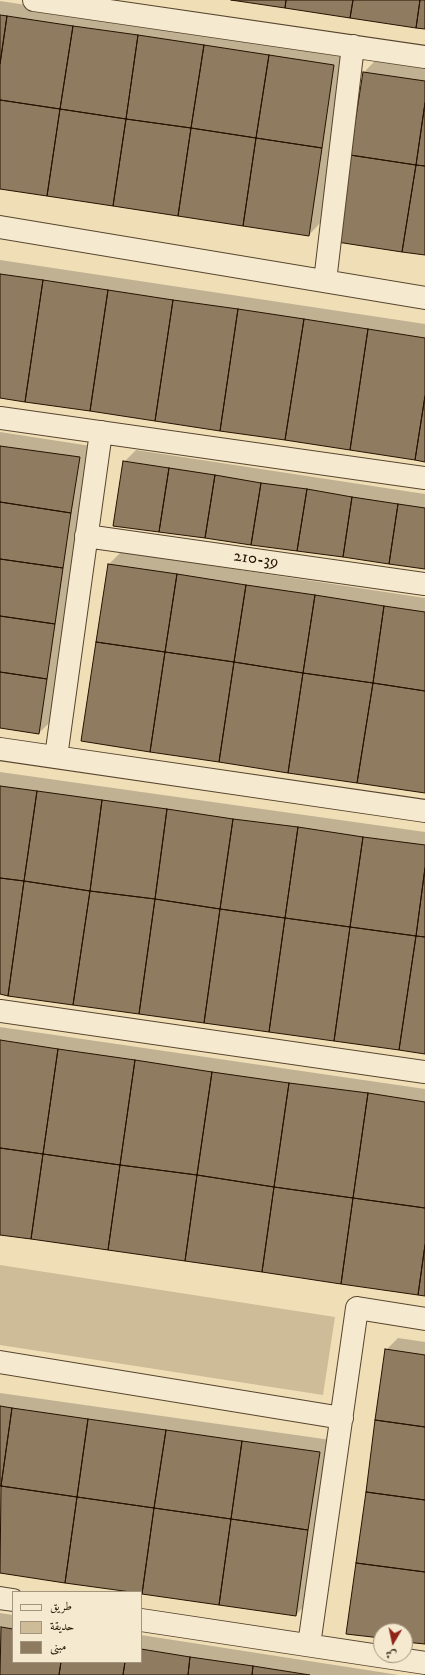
<!DOCTYPE html>
<meta charset="utf-8">
<style>
body{margin:0}
#map{position:relative;width:425px;height:1675px;overflow:hidden;background:#f0deb7;font-family:"IM FELL DW Pica",Amiri,serif}
canvas{display:block}
.legend{position:absolute;left:12px;top:1591px;width:130px;height:72px;box-sizing:border-box;background:#f5ead0;border:1px solid #a2947d;margin:0;padding:5px 7px;list-style:none;font-size:12px;color:#261201}
.legend li{display:flex;align-items:center;gap:8px;height:20px}
.legend b{width:20px;border:1px solid #a2947d}
.north{position:absolute;left:373px;top:1623px;width:40px;height:40px;box-sizing:border-box;background:#f5ead0;border:1px solid #a2947d;border-radius:50%;rotate:189deg;font-size:11px;font-weight:700;line-height:16px;text-align:center;color:#261201}
.north::after{content:'';display:block;margin:auto;width:14px;height:18px;background:#8f2418;clip-path:polygon(50% 0,100% 100%,50% 72%,0 100%)}
</style>
<div id="map">
<canvas width="425" height="1675"></canvas>
<ul class="legend">
<li><b style="height:5px;background:#f5ead0"></b>طريق</li>
<li><b style="height:11px;background:#cebb98"></b>حديقة</li>
<li><b style="height:11px;background:#8f7c60"></b>مبنى</li>
</ul>
<div class="north">ش</div>
</div>
<script>
const ctx = document.querySelector('canvas').getContext('2d');
ctx.lineJoin = 'round';
function fillPath(path, color) { ctx.fillStyle = color; ctx.fill(path, 'evenodd'); }
const shape = rows => new Path2D(rows.map(r => 'M' + r).join(''));
function stroke(path, color, width, dash) { ctx.strokeStyle = color; ctx.lineWidth = width; ctx.lineCap = dash ? 'butt' : 'round'; ctx.setLineDash(dash || []); ctx.stroke(path); }
function label(font, color, halo, rows, align = 'center') {
  ctx.font = font + ' "IM FELL DW Pica",serif'; ctx.lineWidth = 4; ctx.setLineDash([]); ctx.textBaseline = 'middle'; ctx.strokeStyle = halo; ctx.fillStyle = color; for (const [text, x, y, turn = 0] of rows) {
    ctx.save(); ctx.translate(x, y); ctx.rotate((+turn || 0) * Math.PI / 180); ctx.textAlign = isNaN(turn) ? turn : align; if (halo) ctx.strokeText(text, 0, 0); ctx.fillText(text, 0, 0); ctx.restore();
  }
}
fillPath(shape([
 [0,1265,335,1317,323,1395,0,1345]
]), '#cebb98');
fillPath(shape([
 [0,1,346,53,321,222,309,235,0,188],
 [376,60,425,68,425,254,364,72],
 [0,260,425,324,425,461,0,397],
 [0,432,91,446,51,721,39,733,0,727],
 [136,450,425,494,425,568,124,462],
 [121,552,425,598,425,792,109,564],
 [0,772,425,832,425,1053,0,993],
 [0,1027,425,1089,425,1295,0,1234],
 [398,1338,425,1342,425,1644,405,1641,405,1631,381,1631,381,1637,347,1633,386,1350],
 [0,1393,331,1440,308,1602,296,1615,0,1572],
 [0,1613,13,1615,13,1662,141,1662,141,1635,399,1675,0,1675]
]), '#0003');
const building = shape([
 [231,0,286,0,285,8,231,0],
 [286,0,353,0,350,18,285,8,286,0],
 [353,0,420,0,416,28,350,18,353,0],
 [420,0,425,0,425,29,416,28,420,0],
 [0,15,7,16,0,64,0,15],
 [7,16,73,26,60,109,0,100,0,64,7,16],
 [73,26,138,35,126,119,60,109,73,26],
 [138,35,204,45,191,128,126,119,138,35],
 [204,45,269,55,256,138,191,128,204,45],
 [269,55,334,65,322,148,256,138,269,55],
 [363,72,425,81,425,103,416,165,350,155,363,72],
 [0,100,60,109,47,196,0,189,0,100],
 [425,103,425,166,416,165,425,103],
 [60,109,126,119,113,206,47,196,60,109],
 [126,119,191,128,178,216,113,206,126,119],
 [191,128,256,138,243,226,178,216,191,128],
 [256,138,322,148,309,236,243,226,256,138],
 [350,155,416,165,402,252,337,242,350,155],
 [416,165,425,166,425,255,402,252,416,165],
 [0,274,43,280,25,402,0,398,0,274],
 [43,280,108,290,90,411,25,402,43,280],
 [108,290,173,300,155,421,90,411,108,290],
 [173,300,238,309,220,431,155,421,173,300],
 [238,309,304,319,285,440,220,431,238,309],
 [304,319,368,329,350,450,285,440,304,319],
 [368,329,425,338,425,396,415,460,350,450,368,329],
 [425,396,425,462,415,460,425,396],
 [0,446,80,457,71,513,0,502,0,446],
 [123,461,169,468,159,532,113,526,123,461],
 [169,468,215,475,205,538,159,532,169,468],
 [215,475,261,483,251,545,205,538,215,475],
 [261,483,307,489,297,551,251,545,261,483],
 [307,489,352,497,343,557,297,551,307,489],
 [352,497,398,504,389,564,343,557,352,497],
 [0,502,71,513,63,568,0,559,0,502],
 [398,504,425,508,425,569,389,564,398,504],
 [0,559,63,568,55,624,0,616,0,559],
 [108,564,177,574,165,652,96,642,108,564],
 [177,574,246,585,234,662,165,652,177,574],
 [246,585,315,595,303,673,234,662,246,585],
 [315,595,384,606,373,683,303,673,315,595],
 [384,606,425,612,425,691,373,683,384,606],
 [0,616,55,624,47,679,0,672,0,616],
 [96,642,165,652,150,752,81,741,96,642],
 [165,652,234,662,219,762,150,752,165,652],
 [234,662,303,673,288,773,219,762,234,662],
 [0,672,47,679,39,734,0,728,0,672],
 [303,673,373,683,357,783,288,773,303,673],
 [373,683,425,691,425,793,357,783,373,683],
 [0,786,37,791,24,881,0,878,0,786],
 [37,791,102,800,90,891,24,881,37,791],
 [102,800,167,809,155,899,90,891,102,800],
 [167,809,233,819,220,909,155,899,167,809],
 [233,819,298,827,285,918,220,909,233,819],
 [298,827,363,837,350,927,285,918,298,827],
 [363,837,425,845,425,868,416,936,350,927,363,837],
 [425,868,425,937,416,936,425,868],
 [0,878,24,881,8,996,0,994,0,878],
 [24,881,90,891,73,1005,8,996,24,881],
 [90,891,155,899,139,1014,73,1005,90,891],
 [155,899,220,909,204,1023,139,1014,155,899],
 [220,909,285,918,269,1032,204,1023,220,909],
 [285,918,350,927,334,1041,269,1032,285,918],
 [350,927,416,936,399,1050,334,1041,350,927],
 [416,936,425,937,425,1054,399,1050,416,936],
 [0,1040,58,1049,43,1154,0,1148,0,1040],
 [58,1049,135,1060,120,1165,43,1154,58,1049],
 [135,1060,212,1072,197,1175,120,1165,135,1060],
 [212,1072,289,1083,274,1187,197,1175,212,1072],
 [289,1083,368,1093,353,1198,274,1187,289,1083],
 [368,1093,425,1102,425,1208,353,1198,368,1093],
 [0,1148,43,1154,31,1239,0,1235,0,1148],
 [43,1154,120,1165,108,1250,31,1239,43,1154],
 [120,1165,197,1175,185,1261,108,1250,120,1165],
 [197,1175,274,1187,262,1272,185,1261,197,1175],
 [274,1187,353,1198,341,1284,262,1272,274,1187],
 [353,1198,425,1208,425,1245,418,1295,341,1284,353,1198],
 [425,1245,425,1296,418,1295,425,1245],
 [385,1349,425,1355,425,1427,375,1420,385,1349],
 [0,1406,12,1408,1,1486,0,1486,0,1406],
 [12,1408,88,1419,77,1497,1,1486,12,1408],
 [88,1419,166,1430,154,1508,77,1497,88,1419],
 [375,1420,425,1427,425,1500,366,1492,375,1420],
 [166,1430,242,1441,231,1519,154,1508,166,1430],
 [242,1441,320,1452,308,1530,231,1519,242,1441],
 [1,1486,77,1497,65,1583,0,1573,1,1486],
 [366,1492,425,1500,425,1572,356,1563,366,1492],
 [77,1497,154,1508,142,1594,141,1592,131,1592,65,1583,77,1497],
 [154,1508,231,1519,219,1605,142,1594,154,1508],
 [231,1519,308,1530,296,1616,219,1605,231,1519],
 [356,1563,425,1572,425,1644,405,1642,405,1631,381,1631,381,1638,346,1634,356,1563],
 [1,1627,13,1629,13,1662,61,1662,59,1675,0,1675,1,1627],
 [141,1649,190,1657,188,1675,123,1675,125,1662,141,1662,141,1649],
 [190,1657,253,1666,252,1675,188,1675,190,1657],
 [61,1662,125,1662,123,1675,59,1675,61,1662],
 [253,1666,310,1675,252,1675,253,1666]
]);
fillPath(building, '#8f7c60');
stroke(building, '#261201', 1);
const street = shape([
 [34,0,425,57],
 [0,227,425,298],
 [325,281,353,46],
 [0,418,425,478],
 [86,536,425,584],
 [0,749,425,811],
 [56,757,101,432],
 [0,1011,425,1072],
 [0,1362,342,1418],
 [0,1598,13,1600],
 [141,1620,425,1663],
 [309,1645,357,1308,425,1319]
]);
stroke(street, '#58452e', 24);
stroke(street, '#f5ead0', 22);
label('17px', '#261201', '#f5ead0', [
 ["210-39",256,560,8]
]);
</script>
